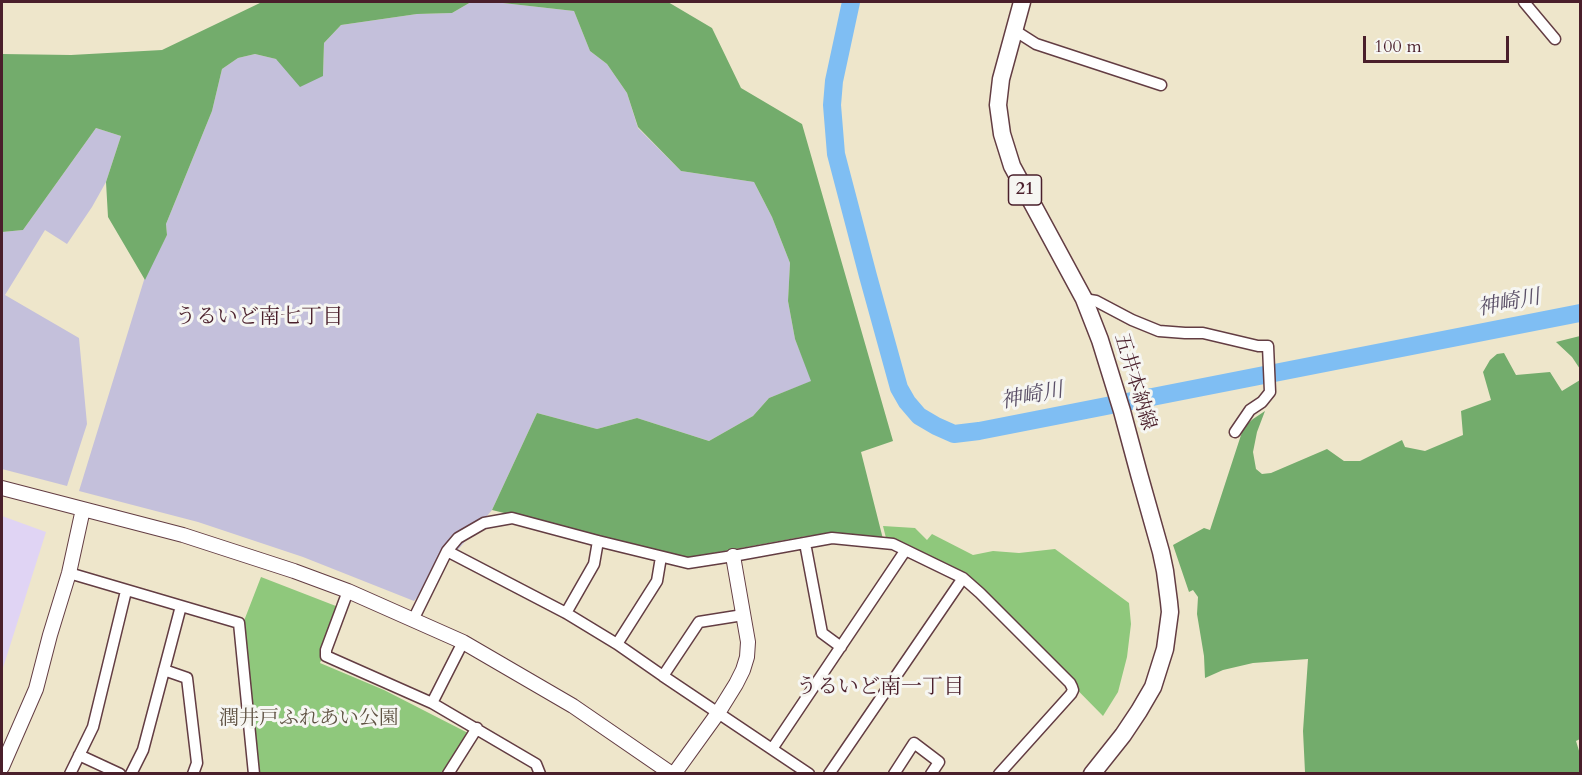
<!DOCTYPE html>
<meta charset="utf-8">
<style>
body{margin:0}
#map{position:relative;width:1582px;height:775px;overflow:hidden;background:#eee6cb;font-family:Cardo,serif}
canvas{display:block}
.frame{position:absolute;inset:0;border:3px solid #4a1f2b;pointer-events:none}
.scale{position:absolute;left:1363px;top:36px;width:146px;height:27px;box-sizing:border-box;border:3px solid #4a1f2b;border-top:0;padding-left:8px;font-size:18px;line-height:21px;white-space:nowrap;color:#4a1f2b;-webkit-text-stroke:4px #f6f6f2;paint-order:stroke}
</style>
<div id="map">
<canvas width="1582" height="775"></canvas>
<div class="frame"></div>
<div class="scale">100 m</div>
</div>
<script>
const ctx = document.querySelector('canvas').getContext('2d');
ctx.lineJoin = 'round';
function fillPath(path, color) { ctx.fillStyle = color; ctx.fill(path, 'evenodd'); }
const shape = rows => new Path2D(rows.map(r => 'M' + r).join(''));
function stroke(path, color, width, dash) { ctx.strokeStyle = color; ctx.lineWidth = width; ctx.lineCap = dash ? 'butt' : 'round'; ctx.setLineDash(dash || []); ctx.stroke(path); }
function label(font, color, halo, rows, align = 'center') {
  ctx.font = font + ' Cardo,"Noto Serif JP",serif'; ctx.lineWidth = 6; ctx.setLineDash([]); ctx.textBaseline = 'middle'; ctx.strokeStyle = halo; ctx.fillStyle = color; for (const [text, x, y, turn = 0] of rows) {
    ctx.save(); ctx.translate(x, y); ctx.rotate((+turn || 0) * Math.PI / 180); ctx.textAlign = isNaN(turn) ? turn : align; if (halo) ctx.strokeText(text, 0, 0); ctx.fillText(text, 0, 0); ctx.restore();
  }
}
fillPath(shape([
 [2,516,46,532,2,671]
]), '#e0d4f4');
fillPath(shape([
 [471,2,494,2,574,11,590,51,607,64,627,93,638,128,681,171,754,182,772,217,790,263,788,301,795,339,812,381,769,398,753,416,709,441,637,418,597,429,537,413,492,510,414,601,303,557,198,522,79,491,144,280,167,235,166,224,212,111,222,69,238,58,255,54,276,59,323,76,324,43,341,25,417,14,452,13],
 [96,128,121,136,106,182,92,207,67,244,45,230,5,295,79,338,87,424,67,486,2,469,2,232,23,230]
]), '#c4c0db');
fillPath(shape([
 [883,526,915,528,927,540,932,534,973,555,993,551,1019,553,1055,549,1129,603,1131,624,1127,657,1118,692,1103,716,981,592,888,546],
 [261,577,341,608,320,663,384,690,468,733,447,773,258,773,242,626]
]), '#8fc87c');
fillPath(shape([
 [262,2,471,2,452,13,417,14,341,25,324,43,323,76,300,87,276,59,255,54,238,58,222,69,212,111,166,224,167,235,145,280,108,217,106,182,121,136,96,128,23,230,2,232,2,54,71,55,162,50],
 [494,2,668,2,712,28,741,88,802,124,893,441,861,452,883,539,834,534,807,536,686,558,492,510,537,413,597,429,637,418,709,441,753,416,769,398,811,381,795,339,788,301,790,263,772,217,754,182,681,171,638,127,627,93,607,64,590,51,574,11],
 [1580,336,1580,369,1572,357,1556,342],
 [1504,353,1516,375,1550,372,1562,391,1580,380,1580,739,1576,741,1580,754,1580,773,1296,773,1305,772,1303,731,1308,659,1253,663,1223,670,1205,678,1204,656,1197,614,1198,597,1193,590,1189,592,1173,545,1204,528,1210,530,1242,432,1246,425,1253,419,1265,411,1257,432,1253,452,1256,469,1262,474,1271,473,1327,449,1344,461,1360,461,1402,440,1405,447,1425,451,1463,435,1461,411,1491,400,1483,372,1490,360,1497,354]
]), '#73ac6c');
stroke(shape([
 [851,2,834,81,832,105,836,154,868,276,899,388,907,402,919,416,936,426,954,434,979,431,1580,313]
]), '#7fbef3', 18);
const street = shape([
 [1524,2,1555,39],
 [1014,30,1036,44,1161,85],
 [1084,299,1096,301,1132,320,1159,331,1185,333,1203,333,1258,346,1268,346,1270,392,1262,402,1250,410,1235,432],
 [805,543,822,633,841,647],
 [447,551,566,613,617,644,663,676,699,622,743,615],
 [69,573,239,623,254,774],
 [348,591,326,650,326,656,432,703,536,764,540,774],
 [566,613,594,564,598,541],
 [413,620,447,551,458,538,484,523,512,518,598,541,688,563,733,556,832,538,893,544,963,578,980,593,1070,683,1072,687,1073,690,1071,694,999,774],
 [617,644,657,581,661,557],
 [164,670,187,678,197,763,193,774],
 [663,676,809,774],
 [432,703,463,642],
 [772,749,905,551],
 [79,755,120,774],
 [70,774,93,727,126,591],
 [131,774,143,750,181,606],
 [448,774,477,728],
 [829,774,963,578],
 [894,774,914,743,939,762,931,774]
]);
const secondary = shape([
 [2,488,183,535,294,571,348,591,463,642,573,706,672,774],
 [2,767,36,689,50,635,69,573,83,509],
 [674,774,718,713,736,684,743,670,747,657,748,642,733,556]
]);
const primary = shape([
 [1022,2,1001,79,998,105,1002,134,1012,166,1084,299,1100,340,1122,411,1139,474,1161,552,1165,571,1169,602,1170,612,1165,649,1153,687,1139,711,1123,735,1092,774]
]);
stroke(street, '#633d43', 13);
stroke(secondary, '#633d43', 16);
stroke(primary, '#633d43', 19);
stroke(street, '#fff', 10);
stroke(secondary, '#fff', 14);
stroke(primary, '#fff', 16);
for (const [x, y, w] of [
 [1025,190,33]
]) { const box = new Path2D(); box.roundRect(x - w / 2, y - 15, w, 30, 4.5); ctx.fillStyle = '#f6f6f2'; ctx.fill(box); stroke(box, '#4a1f2b', 1.5); }
label('bold 18px', '#4a1f2b', null, [
 ["21",1025,190]
]);
label('20px', '#4a1f2b', '#f6f6f2', [
 ["五井本納線",1134,382,73]
]);
label('20px', '#5f5243', '#f6f6f2', [
 ["潤井戸ふれあい公園",309,719]
]);
label('italic 21px', '#5a4f67', '#f6f6f2', [
 ["神崎川",1509,304,-11],
 ["神崎川",1032,397,-11]
]);
label('21px', '#4a1f2b', '#f6f6f2', [
 ["うるいど南七丁目",259,318],
 ["うるいど南一丁目",880,688]
]);
</script>
